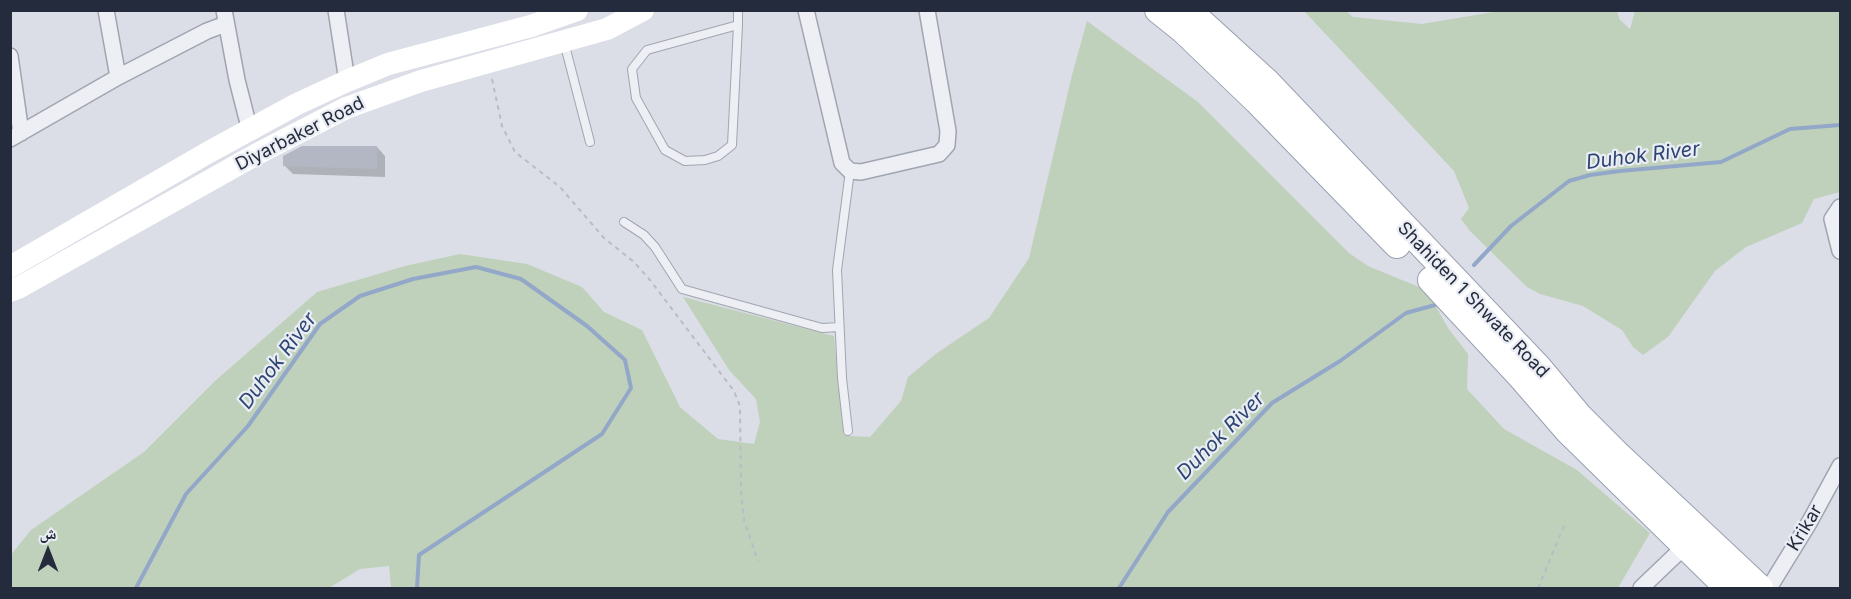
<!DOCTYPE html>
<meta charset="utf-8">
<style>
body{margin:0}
#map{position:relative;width:1851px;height:599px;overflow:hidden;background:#dbdee6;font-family:Inter,"Noto Naskh Arabic",sans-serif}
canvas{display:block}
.frame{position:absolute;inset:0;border:12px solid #242b3d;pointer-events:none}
.north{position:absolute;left:18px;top:521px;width:60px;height:60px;-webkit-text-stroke:4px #eaedf4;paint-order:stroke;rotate:0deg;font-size:16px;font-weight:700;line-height:24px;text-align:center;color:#242b3d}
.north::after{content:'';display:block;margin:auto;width:21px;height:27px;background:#242b3d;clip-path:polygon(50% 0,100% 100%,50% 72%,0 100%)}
</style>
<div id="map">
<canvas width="1851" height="599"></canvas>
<div class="frame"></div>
<div class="north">ش</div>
</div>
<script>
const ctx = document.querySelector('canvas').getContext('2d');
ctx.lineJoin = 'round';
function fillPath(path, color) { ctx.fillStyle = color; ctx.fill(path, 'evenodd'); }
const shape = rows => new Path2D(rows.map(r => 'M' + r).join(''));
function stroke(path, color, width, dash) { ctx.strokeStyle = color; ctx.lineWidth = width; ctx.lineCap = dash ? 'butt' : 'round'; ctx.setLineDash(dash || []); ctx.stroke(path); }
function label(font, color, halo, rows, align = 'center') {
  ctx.font = font + ' Inter,sans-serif'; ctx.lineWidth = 4.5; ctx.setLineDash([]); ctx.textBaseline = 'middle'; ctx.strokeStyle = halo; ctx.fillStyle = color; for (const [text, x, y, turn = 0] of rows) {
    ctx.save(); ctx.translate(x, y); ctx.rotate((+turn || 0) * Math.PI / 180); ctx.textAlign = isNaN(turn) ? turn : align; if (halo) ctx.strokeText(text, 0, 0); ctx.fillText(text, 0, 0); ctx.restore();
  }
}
fillPath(shape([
 [1304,11,1346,11,1353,17,1422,24,1500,11,1617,11,1620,20,1630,29,1635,11,1840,11,1840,192,1814,199,1802,223,1746,247,1715,271,1668,337,1643,355,1633,347,1622,330,1583,306,1540,294,1527,287,1470,231,1461,219,1469,208,1454,171],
 [1087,21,1198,102,1349,253,1368,266,1431,292,1435,305,1448,328,1468,354,1467,389,1504,429,1577,470,1650,533,1618,588,391,588,389,566,360,569,329,588,11,588,10,556,31,530,144,452,215,381,317,292,405,266,460,254,527,264,582,287,604,312,642,330,680,407,718,439,754,444,760,422,756,399,729,370,683,297,834,336,843,424,849,436,870,437,901,401,908,377,937,353,989,318,1029,258,1072,75]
]), '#bfd1bb');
fillPath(shape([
 [377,147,385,156,385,177,293,174,285,166]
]), '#0003');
stroke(shape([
 [1474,265,1511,226,1569,181,1590,175,1620,171,1721,162,1790,129,1840,125],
 [136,588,186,494,248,426,320,324,360,296,413,279,476,267,521,279,587,326,625,360,631,388,602,434,419,555,417,588],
 [1119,588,1168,512,1272,403,1340,361,1406,313,1435,305,1438,302]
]), '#93a8c9', 4);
fillPath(shape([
 [302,146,377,146,377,169,283,166,283,156]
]), '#b2b7c3');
const service = shape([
 [738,25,647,50,632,69,636,98,665,150,685,161,705,160,718,156,732,145,738,25,738,10],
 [564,42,590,142],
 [624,222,644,235,655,247,682,289,822,328,839,327],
 [848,431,842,378,837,270,850,171]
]);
const minor = shape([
 [106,10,118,77],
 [224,10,237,80,250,131],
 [336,10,347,81],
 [806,10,842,163,850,171,861,172,939,154,947,145,948,131,927,10],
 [10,56,21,133],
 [10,139,118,77,207,31,226,24],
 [1840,207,1832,219,1840,251],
 [1641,588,1685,546],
 [1769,588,1809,523,1840,466]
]);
const primary = shape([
 [1158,10,1183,30,1257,101,1397,245],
 [1188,10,1266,81,1539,368,1580,417,1616,453,1760,588],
 [1431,280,1522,378,1568,431,1728,588]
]);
stroke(service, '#a0a5b0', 10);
stroke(minor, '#a0a5b0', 18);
stroke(primary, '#9aa1b2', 28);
stroke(shape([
 [492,79,502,126,515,152,560,187,604,238,634,262,650,280,734,391,740,406,741,491,744,520,758,561],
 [1538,588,1564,526]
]), '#b9bcc4', 2, [4.5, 4.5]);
stroke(service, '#edeff4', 8);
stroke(minor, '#edeff4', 15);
stroke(shape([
 [10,267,209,152,297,104,347,81,388,64,531,26,577,10],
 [10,291,20,287,257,154,346,108,421,81,607,29,643,10]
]), '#fff', 22);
stroke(primary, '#fff', 26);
label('18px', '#242b3d', '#eaedf4', [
 ["Diyarbaker Road",300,134,-27],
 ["Shahiden 1 Shwate Road",1473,300,46],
 ["Krikar",1805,528,-59]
]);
label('italic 20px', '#2d4572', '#eaedf4', [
 ["Duhok River",1643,156,-7],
 ["Duhok River",278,361,-53],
 ["Duhok River",1221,436,-45]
]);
</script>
